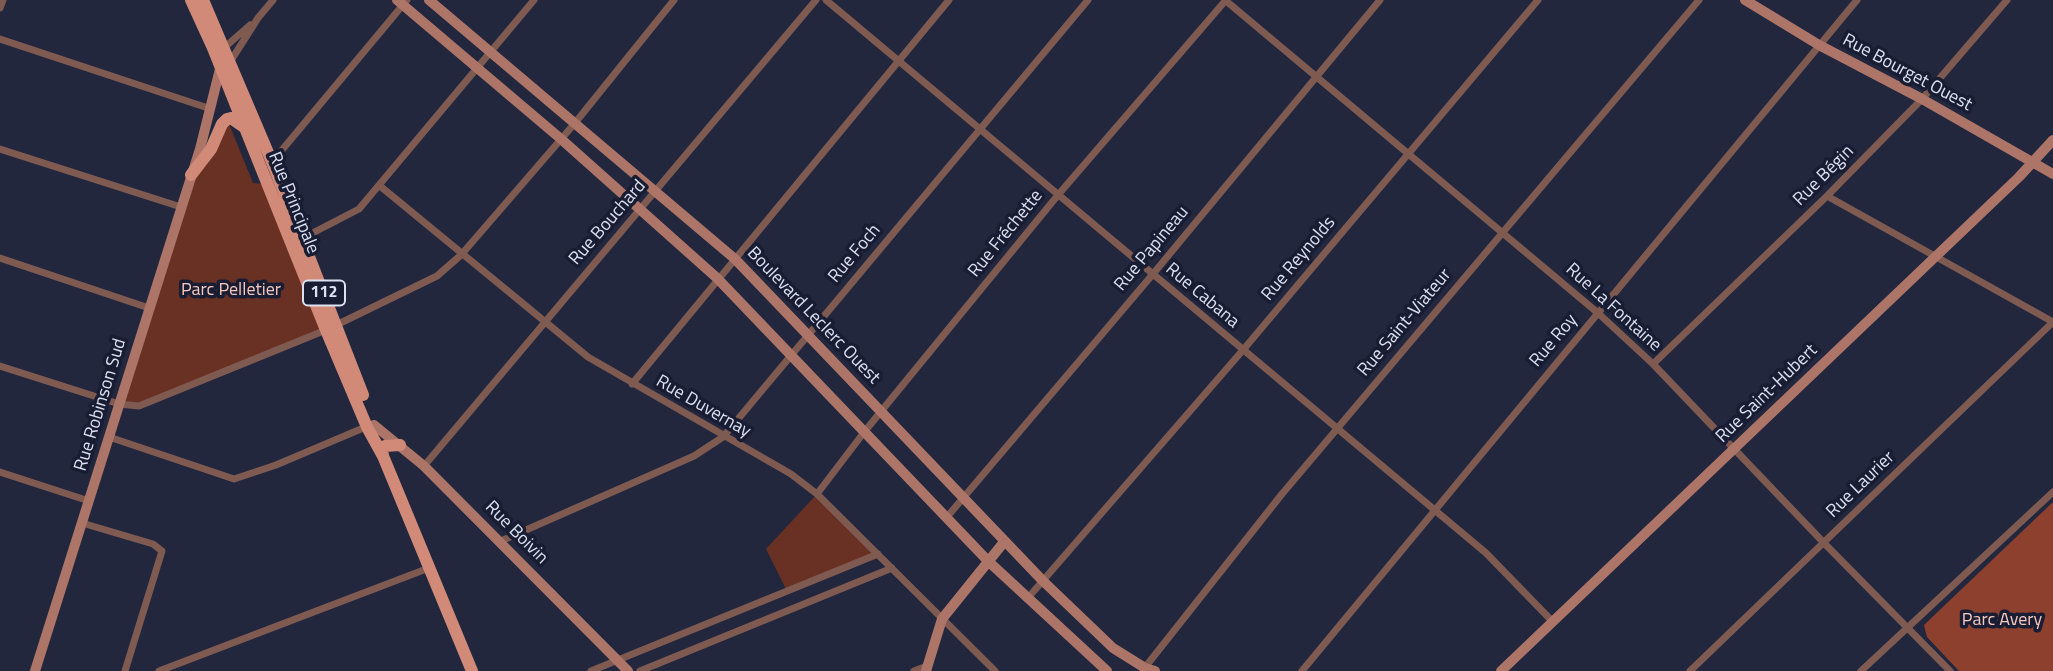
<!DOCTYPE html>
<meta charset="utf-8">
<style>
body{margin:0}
canvas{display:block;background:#22273e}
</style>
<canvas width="2053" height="671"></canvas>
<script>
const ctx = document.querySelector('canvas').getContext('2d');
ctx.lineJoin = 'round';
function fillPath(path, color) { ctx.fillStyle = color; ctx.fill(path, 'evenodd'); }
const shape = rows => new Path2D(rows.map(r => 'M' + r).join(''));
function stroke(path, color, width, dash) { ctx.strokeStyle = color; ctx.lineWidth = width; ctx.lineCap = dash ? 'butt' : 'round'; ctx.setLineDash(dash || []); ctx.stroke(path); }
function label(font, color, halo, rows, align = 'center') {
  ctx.font = font + ' "Titillium Web",sans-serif'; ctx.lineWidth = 7; ctx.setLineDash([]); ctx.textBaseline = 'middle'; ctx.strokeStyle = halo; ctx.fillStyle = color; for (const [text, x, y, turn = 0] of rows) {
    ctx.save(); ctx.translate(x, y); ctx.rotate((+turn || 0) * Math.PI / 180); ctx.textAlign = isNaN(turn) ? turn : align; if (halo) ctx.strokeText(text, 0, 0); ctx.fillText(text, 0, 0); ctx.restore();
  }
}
fillPath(shape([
 [229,124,253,183,264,184,326,330,139,406,119,404,204,149],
 [817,494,878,554,787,591,766,549]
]), '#693124');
fillPath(shape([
 [2053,502,2053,671,1959,671,1927,637,1924,625]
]), '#8e402e');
stroke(shape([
 [826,0,1486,553,1553,622],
 [1225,0,1598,313,1653,364,1824,543,1950,671],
 [0,8,3,0],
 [0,39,211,109],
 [224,48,250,25],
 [230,62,258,18,273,0],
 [0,149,181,207],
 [272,162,407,0],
 [380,186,588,357,791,474,817,494,995,671],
 [1827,196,2053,322],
 [301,239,359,209,534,0],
 [0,258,149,308],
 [1653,364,1827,196,1922,99,2007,0],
 [0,366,119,404,139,406,326,330,437,276,461,255,575,123,674,0],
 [632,384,949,0],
 [109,437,234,479,276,465,368,426],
 [424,466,816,0],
 [0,472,89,501],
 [817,494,865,431,1058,195,1226,0],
 [947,517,1153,274,1380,0],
 [82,523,153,544,162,551,125,671],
 [501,541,694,456,723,437,1088,0],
 [1027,599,1243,350,1538,0],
 [1143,670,1282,494,1699,0],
 [159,671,429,568],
 [591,671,878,554],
 [640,671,892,568],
 [914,671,927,666],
 [1302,671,1857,0],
 [1690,671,2053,322],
 [1861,671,2053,492]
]), '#7e5a51', 7);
stroke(shape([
 [397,0,561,139,717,278,988,561,1107,671],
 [429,0,735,259,1043,581,1113,648,1145,668,1155,671],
 [1745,0,1819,45,1922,99,2053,174],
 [374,425,424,466,628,671],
 [35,671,200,149,221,65],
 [926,671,942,619,1004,542],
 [1501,671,2019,177,2053,140]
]), '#ad7567', 10);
stroke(shape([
 [191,0,213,48,326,330,367,427,383,456,472,671],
 [203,0,272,162,363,395],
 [191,175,211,149,222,124,227,119,231,118,244,127],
 [383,456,382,449,385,446,400,445]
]), '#d28a78', 12);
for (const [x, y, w] of [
 [324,293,42]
]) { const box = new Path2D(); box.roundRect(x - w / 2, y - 12.5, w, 25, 5); ctx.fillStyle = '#181d34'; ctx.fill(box); stroke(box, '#dce1f1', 2); }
label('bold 16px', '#dce1f1', null, [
 ["112",324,293]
]);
label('18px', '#dce1f1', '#181d34', [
 ["Rue Bourget Ouest",1907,73,28],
 ["Rue Bégin",1824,176,-45],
 ["Rue Principale",293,203,68],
 ["Rue Bouchard",608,223,-49],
 ["Rue Fréchette",1006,234,-51],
 ["Rue Papineau",1152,249,-50],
 ["Rue Foch",855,254,-50],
 ["Rue Reynolds",1299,259,-50],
 ["Rue Cabana",1202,296,40],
 ["Rue La Fontaine",1613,308,42],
 ["Boulevard Leclerc Ouest",813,316,46],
 ["Rue Saint-Viateur",1405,323,-50],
 ["Rue Roy",1554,341,-50],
 ["Rue Saint-Hubert",1767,394,-44],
 ["Rue Robinson Sud",101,405,-73],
 ["Rue Duvernay",703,407,30],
 ["Rue Laurier",1861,485,-44],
 ["Rue Boivin",516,533,45]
]);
label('18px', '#f7c8bc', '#181d34', [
 ["Parc Pelletier",231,291],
 ["Parc Avery",2002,621]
]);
</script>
